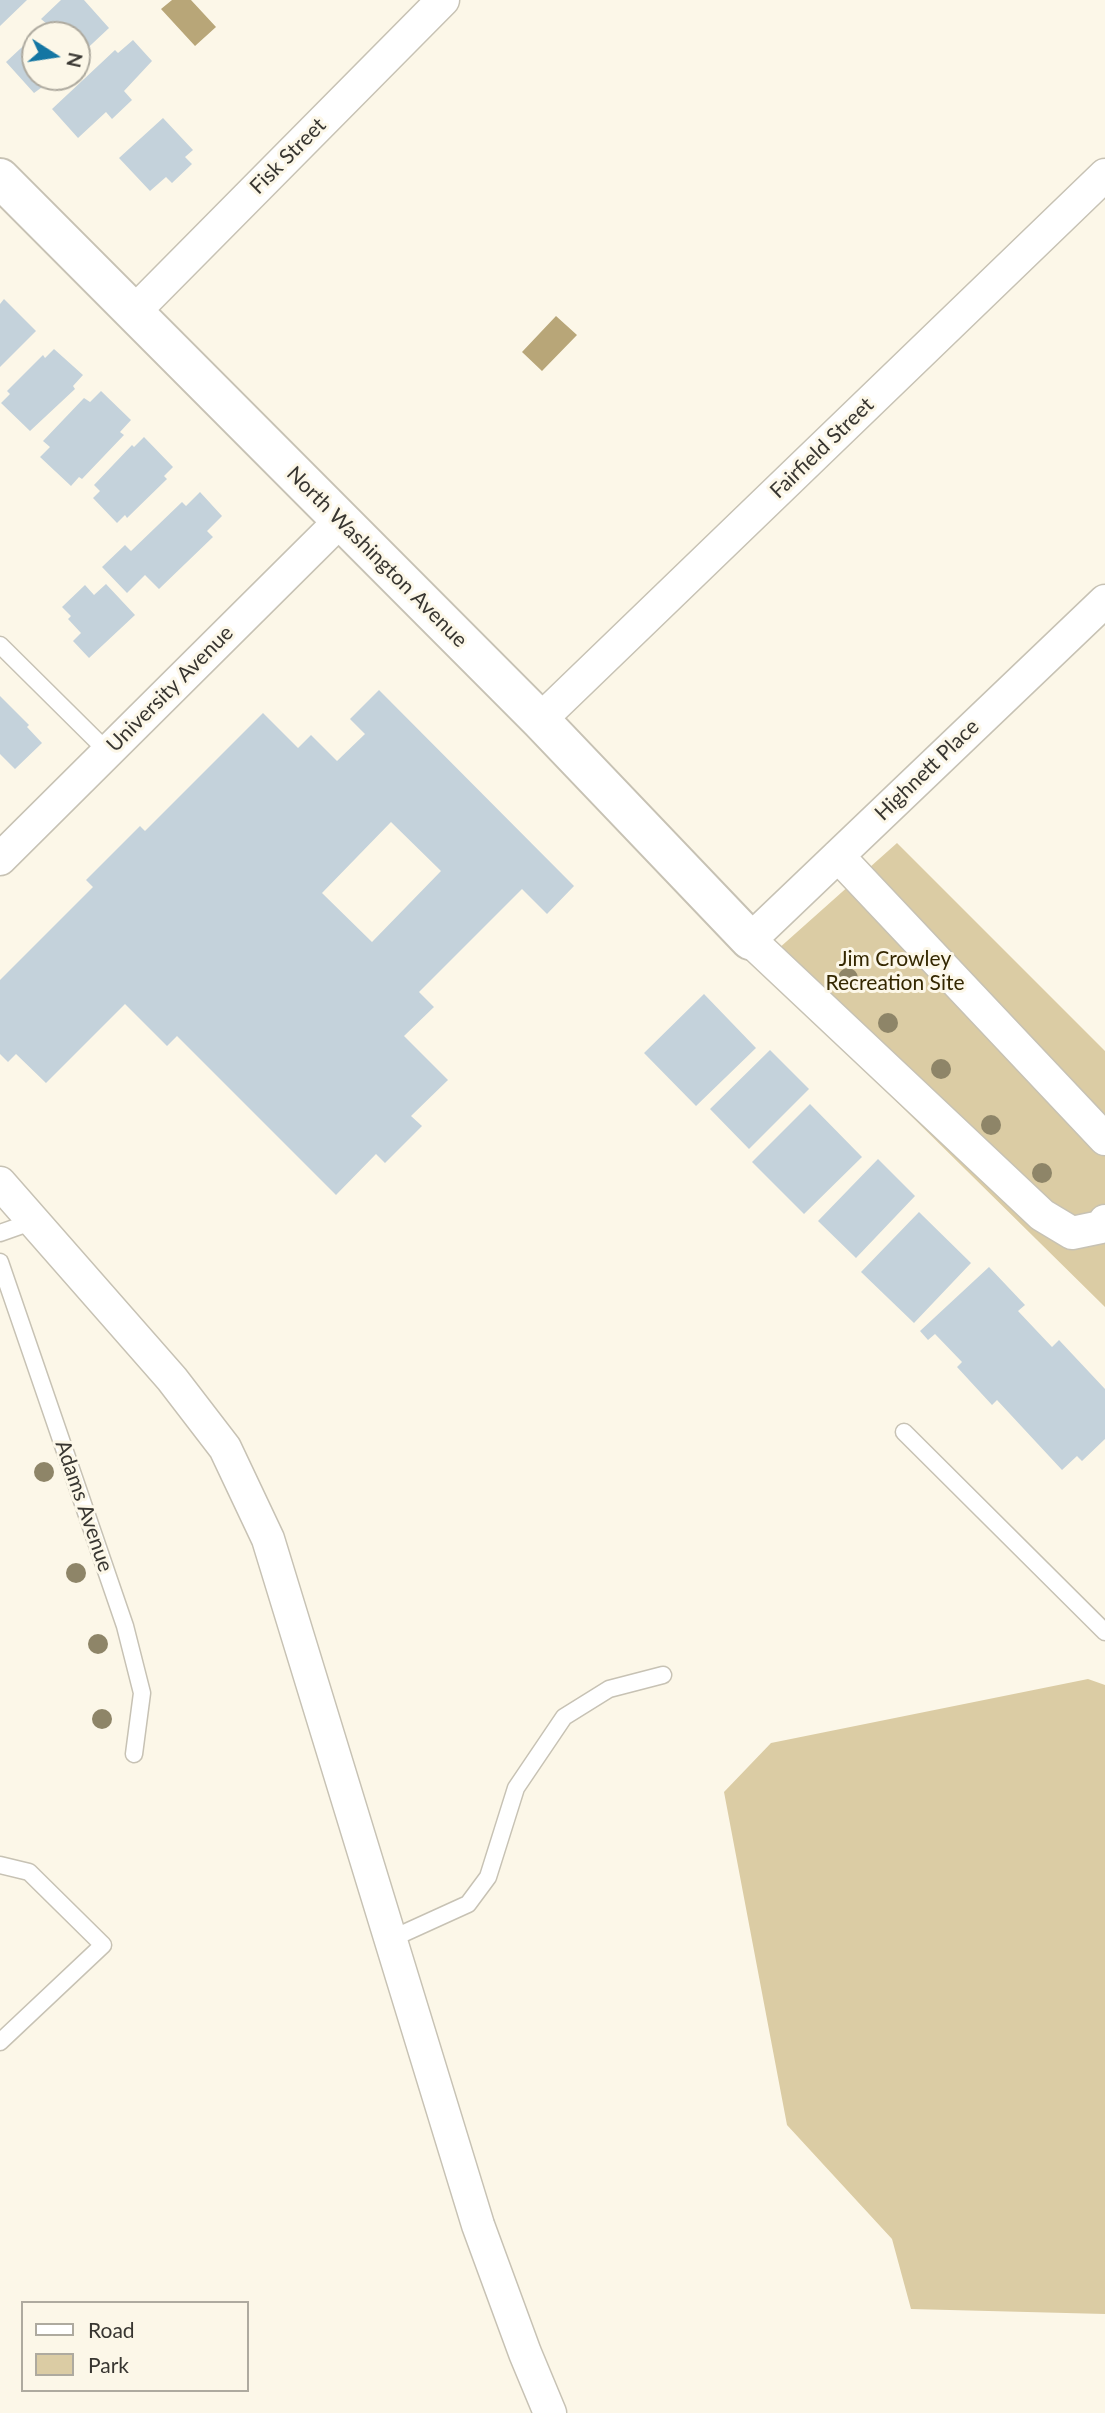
<!DOCTYPE html>
<style>
body{margin:0}
#map{position:relative;width:1105px;height:2413px;overflow:hidden;background:#fcf7e8;font-family:Lato,sans-serif}
canvas{display:block}
.legend{position:absolute;left:21px;top:2301px;width:228px;height:91px;box-sizing:border-box;background:#fcf7e8;border:2px solid #aeaa9f;margin:0;padding:9px 12px;list-style:none;font-size:21px;color:#383631}
.legend li{display:flex;align-items:center;gap:14px;height:35px}
.legend b{width:35px;border:2px solid #aeaa9f}
.north{position:absolute;left:21px;top:21px;width:70px;height:70px;box-sizing:border-box;background:#fcf7e8;border:2px solid #aeaa9f;border-radius:50%;rotate:102deg;font-size:19px;font-weight:700;line-height:28px;text-align:center;color:#383631}
.north::after{content:'';display:block;margin:auto;width:24px;height:32px;background:#1476a3;clip-path:polygon(50% 0,100% 100%,50% 72%,0 100%)}
</style>
<div id="map">
<canvas width="1105" height="2413"></canvas>
<ul class="legend">
<li><b style="height:9px;background:#fff"></b>Road</li>
<li><b style="height:19px;background:#dbcca4"></b>Park</li>
</ul>
<div class="north">N</div>
</div>
<script>
const ctx = document.querySelector('canvas').getContext('2d');
ctx.lineJoin = 'round';
function fillPath(path, color) { ctx.fillStyle = color; ctx.fill(path, 'evenodd'); }
const shape = rows => new Path2D(rows.map(r => 'M' + r).join(''));
function stroke(path, color, width, dash) { ctx.strokeStyle = color; ctx.lineWidth = width; ctx.lineCap = dash ? 'butt' : 'round'; ctx.setLineDash(dash || []); ctx.stroke(path); }
function label(font, color, halo, rows, align = 'center') {
  ctx.font = font + ' Lato,sans-serif'; ctx.lineWidth = 6; ctx.setLineDash([]); ctx.textBaseline = 'middle'; ctx.strokeStyle = halo; ctx.fillStyle = color; for (const [text, x, y, turn = 0] of rows) {
    ctx.save(); ctx.translate(x, y); ctx.rotate((+turn || 0) * Math.PI / 180); ctx.textAlign = isNaN(turn) ? turn : align; if (halo) ctx.strokeText(text, 0, 0); ctx.fillText(text, 0, 0); ctx.restore();
  }
}
fillPath(shape([
 [897,843,1105,1051,1105,1307,759,966],
 [1088,1679,1105,1685,1105,2314,911,2309,892,2239,787,2125,724,1792,771,1743]
]), '#dbcca4');
fillPath(shape([
 [172,0,191,0,216,27,195,46,161,9],
 [556,316,577,335,542,371,522,352]
]), '#b8a678');
fillPath(shape([
 [0,0,27,0,0,26],
 [61,0,84,0,109,28,77,58,77,35,35,35,47,24,41,19],
 [35,35,35,77,56,77,34,93,6,62],
 [133,40,152,61,124,91,132,100,112,119,106,112,78,138,52,109,115,50,118,53],
 [163,118,193,150,185,157,192,164,172,183,166,177,150,191,119,158],
 [4,299,36,331,0,367,0,304],
 [54,349,83,375,73,386,75,389,30,431,1,403,10,394,7,391,43,355,45,358],
 [101,391,131,420,120,432,124,435,82,479,79,477,71,486,40,457,50,447,43,441,84,398,90,402],
 [144,437,173,467,164,476,167,479,127,518,125,515,117,523,93,498,100,491,94,485,132,445,134,447],
 [200,492,222,516,207,531,213,537,159,589,145,575,127,593,102,567,125,545,131,551,182,502,186,506],
 [106,584,135,615,89,658,73,641,81,633,68,619,71,616,62,607,85,585,94,595],
 [379,690,574,886,547,914,522,889,419,992,434,1007,404,1036,448,1080,411,1116,422,1126,385,1163,376,1154,336,1195,177,1036,167,1046,125,1004,46,1083,16,1054,8,1062,0,1054,0,980,93,887,86,880,140,826,145,831,263,713,298,748,311,735,337,761,365,734,350,719],
 [391,822,441,871,372,942,322,893],
 [0,696,29,725,27,727,42,743,15,769,0,754],
 [704,994,756,1048,696,1106,644,1053],
 [770,1050,809,1089,749,1149,710,1109],
 [810,1104,862,1157,804,1214,752,1162],
 [878,1159,915,1196,856,1258,818,1221],
 [919,1212,971,1263,914,1323,861,1272],
 [989,1267,1025,1305,1018,1311,1052,1347,1059,1340,1105,1389,1105,1439,1082,1461,1077,1456,1062,1470,997,1400,992,1405,957,1367,962,1362,935,1334,928,1340,920,1331]
]), '#c4d2db');
const service = shape([
 [0,645,107,751],
 [0,1233,34,1221],
 [0,1262,125,1626,142,1693,134,1754],
 [904,1432,1105,1632],
 [0,1865,29,1872,103,1945,0,2042],
 [391,1939,468,1904,488,1877,516,1788,564,1717,609,1689,663,1675]
]);
const minor = shape([
 [133,313,443,0],
 [1105,601,750,940,1042,1215,1072,1233,1101,1227,1105,1221],
 [540,720,1105,175],
 [838,856,1105,1139],
 [0,859,341,520],
 [0,1183,172,1379,225,1448,268,1539,478,2225,525,2353,550,2413]
]);
const tertiary = shape([
 [0,178,540,720,750,940]
]);
stroke(service, '#c7c2b4', 19);
stroke(minor, '#c7c2b4', 35);
stroke(tertiary, '#c7c2b4', 42);
stroke(service, '#fff', 16);
stroke(minor, '#fff', 32);
stroke(tertiary, '#fff', 38);
ctx.fillStyle = '#8e8568';
for (const [x, y] of [
 [848,978],
 [888,1023],
 [941,1069],
 [991,1125],
 [1042,1173],
 [44,1472],
 [76,1573],
 [98,1644],
 [102,1719]
]) { ctx.beginPath(); ctx.arc(x, y, 10, 0, 2 * Math.PI); ctx.fill(); }
label('21px', '#383631', '#fcf7e8', [
 ["Fisk Street",288,156,-45],
 ["Fairfield Street",822,448,-44],
 ["North Washington Avenue",377,557,45],
 ["University Avenue",170,689,-45],
 ["Highnett Place",927,770,-44],
 ["Adams Avenue",84,1506,71]
]);
label('21px', '#342700', '#fcf7e8', [
 ["Jim Crowley",895,959],
 ["Recreation Site",895,983]
]);
</script>
